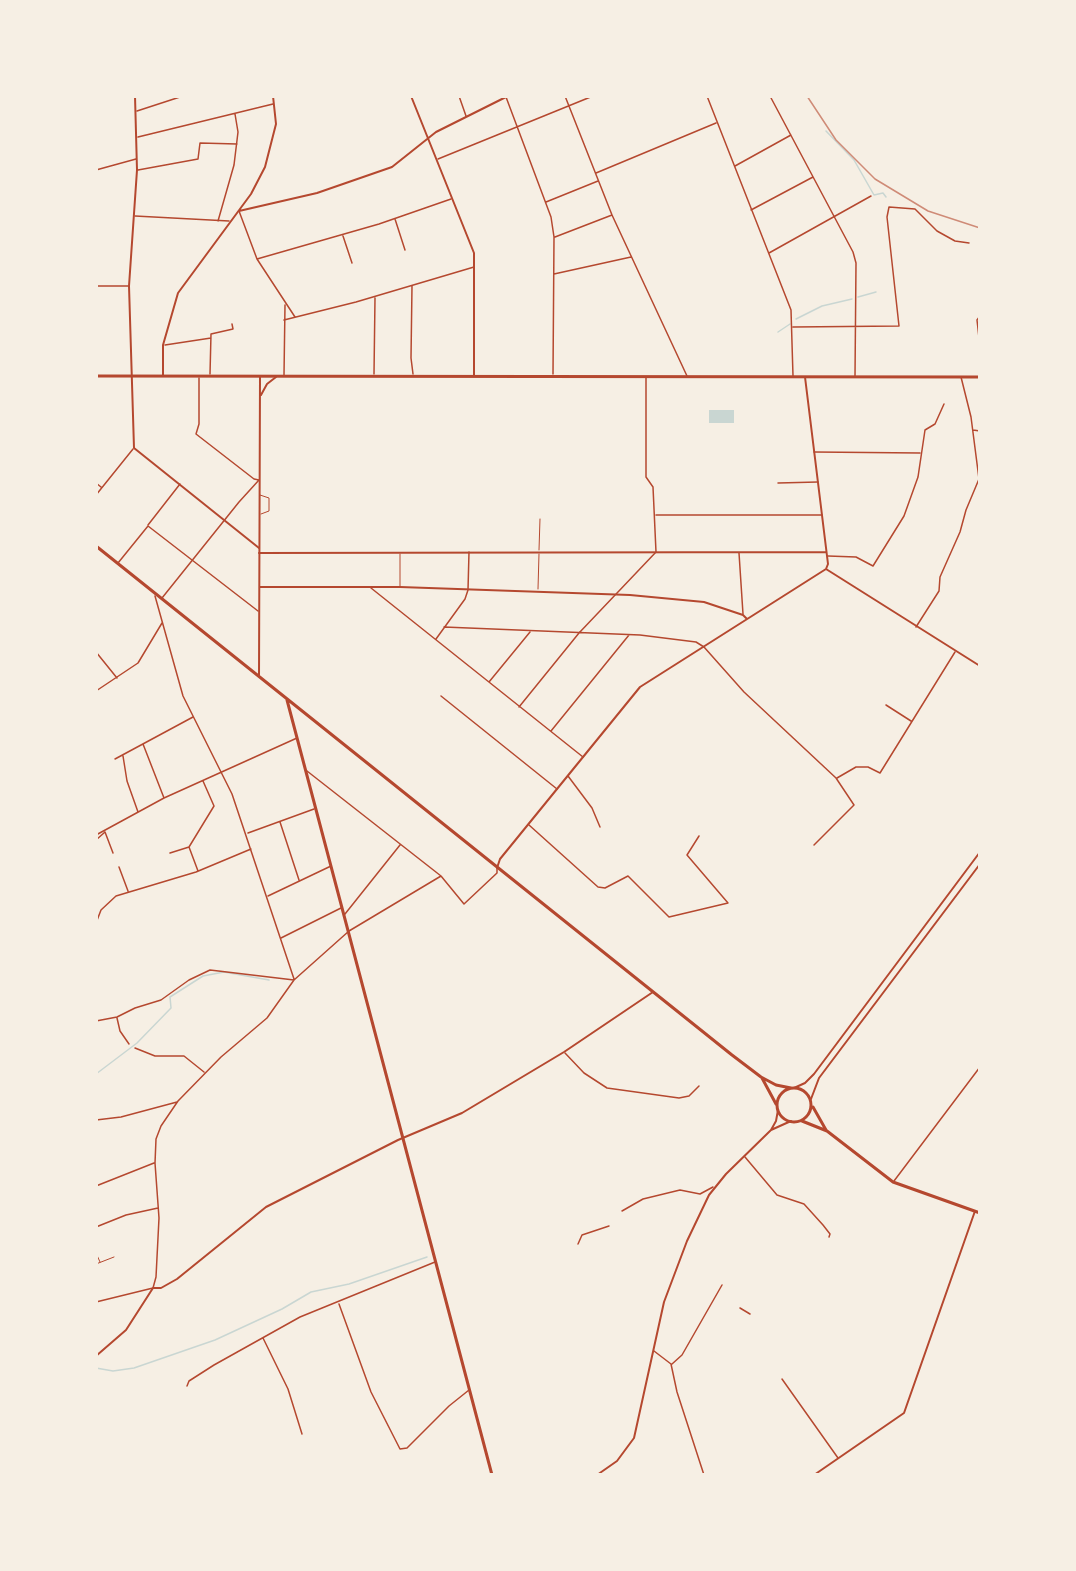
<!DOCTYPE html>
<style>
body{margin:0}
#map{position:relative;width:1076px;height:1571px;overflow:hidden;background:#f6efe4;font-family:"Noto Sans",sans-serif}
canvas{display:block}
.frame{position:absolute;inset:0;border:98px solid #f6efe4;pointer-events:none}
</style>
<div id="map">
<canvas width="1076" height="1571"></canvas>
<div class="frame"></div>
</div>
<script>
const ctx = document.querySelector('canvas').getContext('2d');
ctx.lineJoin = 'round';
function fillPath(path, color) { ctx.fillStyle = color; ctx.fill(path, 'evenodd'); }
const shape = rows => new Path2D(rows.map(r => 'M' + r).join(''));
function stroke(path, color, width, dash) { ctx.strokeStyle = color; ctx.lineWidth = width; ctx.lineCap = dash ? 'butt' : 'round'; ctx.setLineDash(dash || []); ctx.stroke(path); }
fillPath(shape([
 [709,410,734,410,734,423,709,423]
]), '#c9d6d2');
stroke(shape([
 [826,131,854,160,874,195,883,193,886,197],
 [858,297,876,292],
 [796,319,822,306,852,299],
 [778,332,790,324],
 [96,1074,137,1043,171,1008,170,997,203,976,224,972,269,980],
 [96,1368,113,1371,134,1368,215,1340,282,1309,311,1292,349,1284,427,1257]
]), '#c9d6d2', 1.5);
stroke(shape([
 [260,495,269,498,269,511,261,514],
 [539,550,540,519],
 [400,586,400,554],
 [538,589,539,554],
 [96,1253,100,1262],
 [96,1264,114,1257]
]), '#b5482f', 1);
stroke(shape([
 [96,286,128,286],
 [148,525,180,484]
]), '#b5482f', 1.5);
stroke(shape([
 [459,96,466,116],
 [565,96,612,215,687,376],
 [707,96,791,310,793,376],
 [770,96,853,252,856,263,855,376],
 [506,97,551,217,554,237,553,374],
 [137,111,183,96],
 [138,137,273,104],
 [438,159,593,96],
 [735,166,791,135],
 [96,170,136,159],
 [138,170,198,159,200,143,237,144],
 [596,173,716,123],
 [546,202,598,181],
 [751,210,813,177],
 [239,211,257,259,295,317],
 [135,216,229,221],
 [395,219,405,250],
 [218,221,234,165,238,132,235,114],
 [343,236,352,263],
 [555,237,612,215],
 [769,253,871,196],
 [257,259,379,224,451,199],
 [554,274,631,257],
 [412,286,411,358,413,374],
 [980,316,977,320,980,347],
 [284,320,356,302,474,267],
 [793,327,899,326,887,217,889,207,915,209,937,231,955,241,969,243],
 [165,345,211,338],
 [210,374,211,334,233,329,232,324],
 [374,374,375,298],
 [284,375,285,305],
 [96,385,96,415],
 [973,430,980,431],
 [814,452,920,453],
 [96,483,101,487],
 [778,483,818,482],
 [96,495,133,449],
 [656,515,822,515],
 [739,553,743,614],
 [828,556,856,557,873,566,904,516,918,477,925,430,935,424,944,404],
 [118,563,148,526,258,611],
 [371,588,583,757],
 [155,596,183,696,232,794,294,979],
 [162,598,239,502,259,480,254,479,196,434,199,424,199,378],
 [444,627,640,635,696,642,704,647,744,692,836,778,854,805,814,845],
 [916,627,939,591,940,577,960,532,966,510,979,479,971,417,961,377],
 [436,639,465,599,468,590,469,552],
 [96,652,117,678],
 [489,682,530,632],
 [96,691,138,663,162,623],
 [441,696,557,789],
 [886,705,911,721],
 [519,707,579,633,656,552,653,487,646,477,646,378],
 [551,731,629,635],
 [143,744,164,798],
 [123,756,127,781,138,812],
 [115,759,193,717],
 [307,771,441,876,464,904,497,873,497,869],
 [568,776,592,808,600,827],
 [837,778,856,767,868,767,880,773,955,652],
 [280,822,299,880],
 [529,825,598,887,605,888,628,876,669,917,728,903,687,855,699,836],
 [105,832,113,853],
 [248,833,314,809],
 [96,835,164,798,297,738],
 [96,840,105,832],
 [189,847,198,871],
 [170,853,189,847,214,806,203,781],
 [119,867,128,891],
 [268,896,331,866],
 [345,914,400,845],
 [96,923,101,910,116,896,196,872,251,849],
 [281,938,341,908],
 [117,1018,120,1031,129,1044],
 [96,1021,117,1017,135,1008,161,1000,189,980,210,970,294,980],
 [135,1048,155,1056,184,1056,204,1072],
 [565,1053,584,1073,607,1088,679,1098,689,1096,699,1086],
 [96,1120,121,1117,177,1102],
 [745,1157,777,1195,804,1204,823,1225,830,1234,829,1237],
 [894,1181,980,1067],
 [96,1186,154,1163],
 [622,1211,643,1199,680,1190,700,1194,713,1187],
 [96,1227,126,1215,158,1208],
 [578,1244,582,1235,609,1226],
 [96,1302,153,1288,156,1277,159,1218,155,1163,156,1139,161,1126,178,1101,221,1057,267,1018,294,980,349,931,441,876],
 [339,1304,371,1392,400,1449,407,1448,449,1406,469,1390],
 [740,1308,750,1314],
 [263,1338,288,1389,302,1434],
 [654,1351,671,1364,677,1392,704,1475],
 [672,1364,682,1355,722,1285],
 [782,1379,838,1458],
 [187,1386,189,1381,214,1365,300,1317,435,1262],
 [96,1470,97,1475]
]), '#b5482f', 1.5);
stroke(shape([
 [135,96,137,170,129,286,134,448,259,548],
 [411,96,474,253,474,375],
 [239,211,317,193,392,167,436,132,508,96],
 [163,375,163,345,178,293,251,194,265,167,276,124,273,96],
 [259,553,826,552],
 [826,569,980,666],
 [260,587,400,587,630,595,704,602,743,615,747,619],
 [497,868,500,859,640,687,826,569,828,564,805,377],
 [771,1130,791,1121],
 [96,1356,126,1330,153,1288,161,1288,177,1279,266,1207,398,1140,462,1113,564,1052,653,992],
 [597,1475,617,1461,634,1438,664,1302,687,1241,709,1195,726,1174,771,1130,776,1121,778,1110],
 [814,1475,904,1413,975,1211]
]), '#b5482f', 2);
stroke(shape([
 [261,395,267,384,276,377],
 [259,676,260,376],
 [794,1088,805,1083,814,1074,980,852],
 [811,1099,819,1078,980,864]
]), '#b5482f', 2);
stroke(shape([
 [96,376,980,377],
 [96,546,732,1055,761,1077,776,1085,791,1088],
 [287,700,492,1475],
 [762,1078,776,1104],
 '777 1105a17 17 0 1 1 34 0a17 17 0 1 1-34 0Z',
 [813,1107,826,1130],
 [802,1121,827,1131,893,1182,980,1213]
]), '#b5482f', 3);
stroke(shape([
 [807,96,836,140,875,179,928,211,980,228]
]), '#cf8b77', 1.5);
</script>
